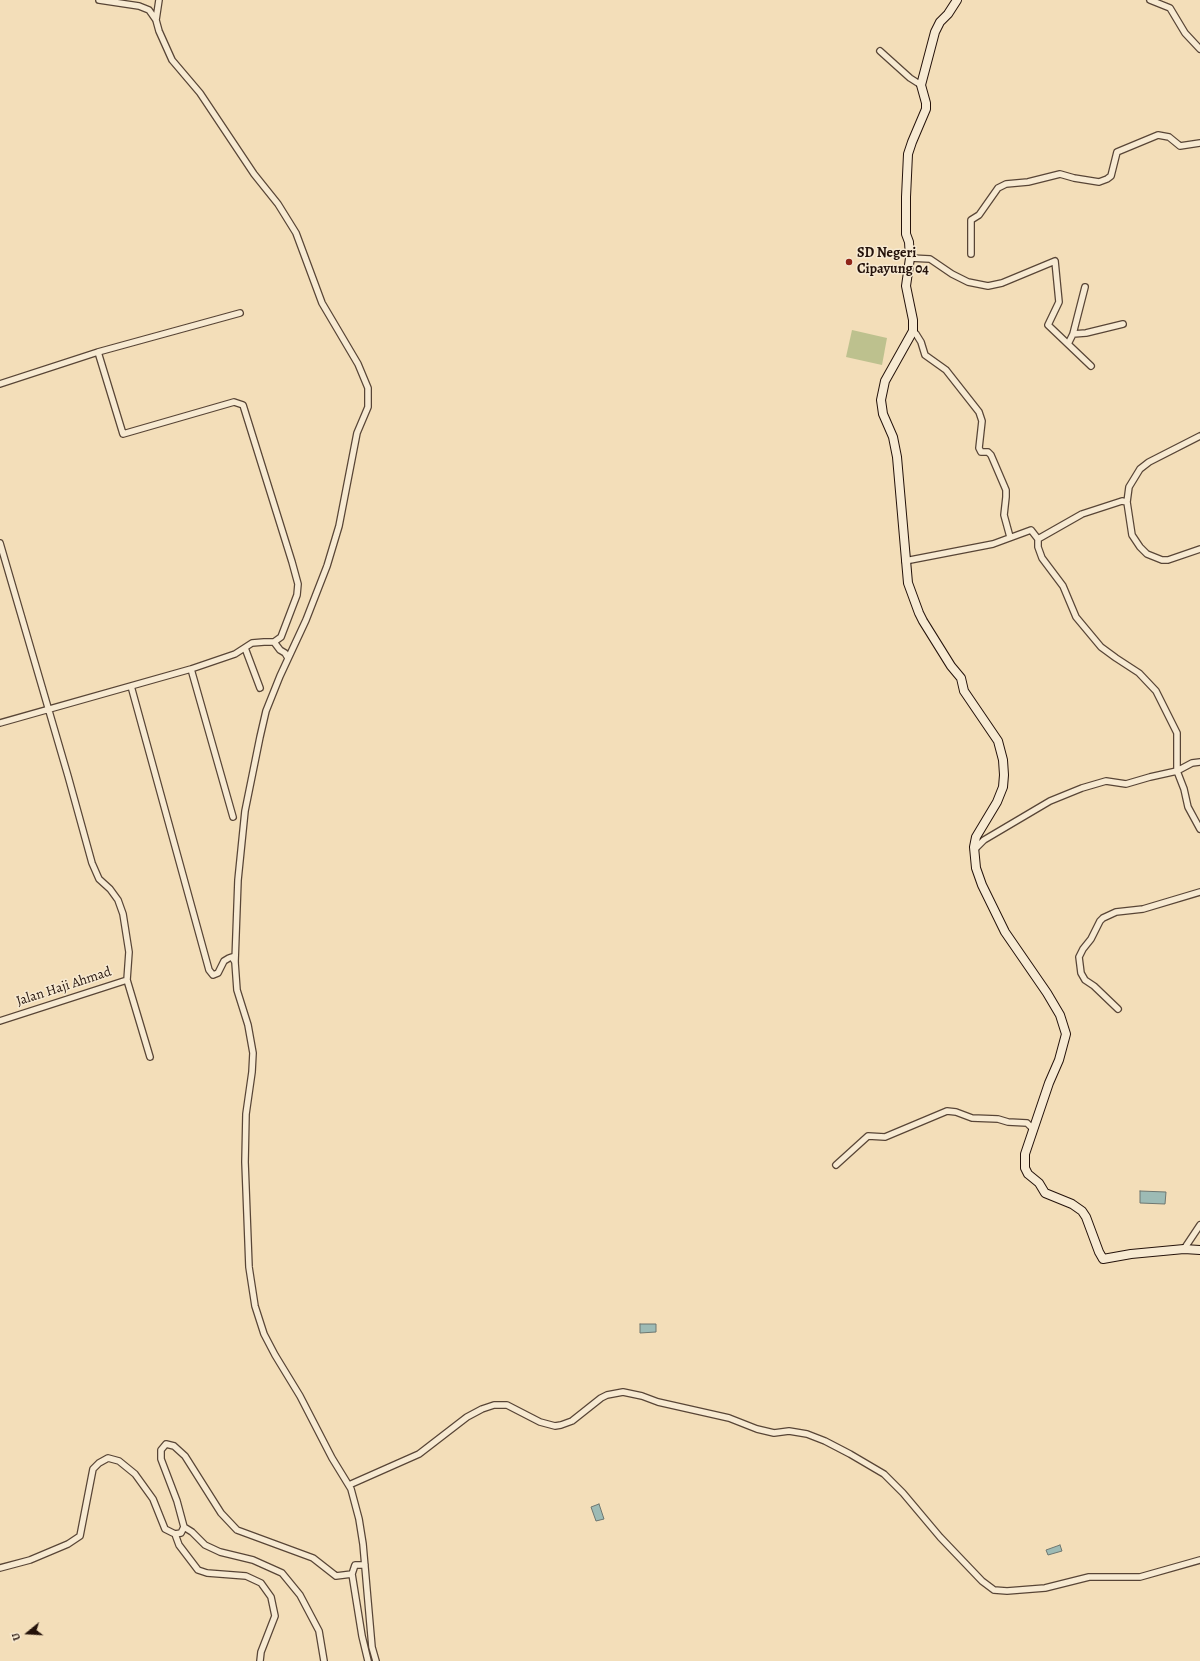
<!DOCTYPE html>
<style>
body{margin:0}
#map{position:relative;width:1200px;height:1661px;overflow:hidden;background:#f3deb9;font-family:Alegreya,serif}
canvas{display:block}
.north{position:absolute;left:8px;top:1613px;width:40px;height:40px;-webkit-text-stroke:3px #f7ead2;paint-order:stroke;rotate:252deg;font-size:11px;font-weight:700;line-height:16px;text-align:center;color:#24120a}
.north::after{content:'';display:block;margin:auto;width:14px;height:18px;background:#24120a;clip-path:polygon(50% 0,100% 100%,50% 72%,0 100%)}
</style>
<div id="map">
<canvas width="1200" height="1661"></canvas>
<div class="north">U</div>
</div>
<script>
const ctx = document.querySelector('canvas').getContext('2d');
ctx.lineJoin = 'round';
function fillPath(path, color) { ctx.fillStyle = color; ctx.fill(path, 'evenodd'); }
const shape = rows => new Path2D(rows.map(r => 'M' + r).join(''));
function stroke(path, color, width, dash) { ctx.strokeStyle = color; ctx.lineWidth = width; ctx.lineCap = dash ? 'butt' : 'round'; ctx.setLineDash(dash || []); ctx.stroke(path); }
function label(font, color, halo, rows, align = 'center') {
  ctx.font = font + ' Alegreya,serif'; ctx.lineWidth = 3; ctx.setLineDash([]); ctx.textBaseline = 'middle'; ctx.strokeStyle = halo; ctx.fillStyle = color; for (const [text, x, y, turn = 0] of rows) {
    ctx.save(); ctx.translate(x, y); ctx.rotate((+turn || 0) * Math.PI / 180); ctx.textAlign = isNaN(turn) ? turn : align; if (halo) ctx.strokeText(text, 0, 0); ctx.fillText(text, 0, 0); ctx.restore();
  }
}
fillPath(shape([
 [852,330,887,338,882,365,846,357]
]), '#bdc18e');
const water = shape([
 [1140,1191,1166,1192,1165,1204,1140,1203,1140,1191],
 [640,1324,656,1324,656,1332,640,1333,640,1324],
 [599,1504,604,1519,596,1521,591,1507,599,1504],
 [1060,1545,1062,1551,1048,1555,1046,1550,1060,1545]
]);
fillPath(water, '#9dbbb5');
stroke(water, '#6d7771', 1);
const street = shape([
 [99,0,139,6,149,10,156,20,159,31,172,60,200,93,254,174,278,204,296,233,322,303,358,364,368,388,368,407,357,433,339,526,327,566,306,620,280,676,266,711,260,737,245,811,238,880,235,962,237,990,248,1025,253,1053,252,1072,246,1114,245,1162,249,1267,255,1306,264,1334,275,1355,300,1396,332,1458,351,1489,359,1519,363,1544,372,1647,376,1661],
 [1150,0,1170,8,1185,33,1200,49],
 [156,20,159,0],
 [880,51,910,78,921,85],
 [971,254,971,220,979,215,998,188,1006,184,1028,182,1060,174,1074,178,1099,182,1107,179,1111,176,1117,152,1158,135,1169,137,1180,146,1200,143],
 [910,258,930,259,952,274,968,282,988,286,1002,283,1055,261,1059,302,1048,325,1091,366],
 [913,331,916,334,921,342,925,355,946,370,979,412,982,421,979,448,981,452,988,452,991,455,1006,490,1006,497,1004,515,1010,537],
 [1073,334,1086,333,1123,324],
 [1068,344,1073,334,1085,287],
 [0,384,98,352,240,313],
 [1127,502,1129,487,1140,469,1149,462,1200,436],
 [1038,539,1038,547,1042,558,1063,586,1076,617,1101,647,1116,658,1139,673,1156,691,1177,733,1177,771,1184,789,1188,807,1200,829],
 [0,543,68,776,92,863,99,879,110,889,118,900,123,914,129,952,127,980],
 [905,561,993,544,1031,530,1038,539,1082,514,1122,501,1127,502,1132,535,1140,547,1147,554,1162,560,1168,560,1200,549],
 [274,642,280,650,285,653,288,658],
 [245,648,260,688],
 [191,669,233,817],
 [131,686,209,970,213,975,218,973,224,961,229,958,232,957,235,962],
 [0,723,191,669,235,654,252,643,264,642,274,642,281,637,297,595,298,584,292,562,243,405,234,402,123,434,98,352],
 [974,850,984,840,1050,801,1082,788,1106,781,1126,784,1150,777,1177,771,1192,763,1200,762],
 [1118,1009,1094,986,1085,980,1081,973,1079,957,1083,949,1091,939,1100,921,1103,918,1116,912,1143,909,1200,892],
 [0,1021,127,980,150,1057],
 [836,1165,868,1136,885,1137,947,1111,956,1112,972,1118,998,1119,1008,1122,1027,1123,1033,1129],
 [1184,1249,1200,1225],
 [349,1485,419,1454,467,1417,482,1409,494,1405,507,1405,540,1422,555,1426,561,1425,572,1421,601,1398,607,1395,623,1392,642,1396,658,1402,729,1418,757,1429,774,1433,789,1431,807,1434,825,1441,850,1454,884,1474,903,1493,940,1537,982,1581,994,1590,1007,1591,1045,1588,1089,1577,1140,1577,1200,1560],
 [184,1527,192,1532,205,1545,220,1552,253,1560,282,1573,300,1595,319,1631,324,1661],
 [175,1534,179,1545,198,1570,207,1573,246,1576,261,1583,271,1597,275,1616,261,1652,260,1661],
 [365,1565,355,1565,352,1574,362,1636,368,1661],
 [0,1568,30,1560,68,1544,80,1536,93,1469,99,1463,108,1458,119,1461,135,1474,153,1499,165,1529,175,1534,181,1533,184,1527,177,1501,161,1459,161,1450,166,1444,174,1446,185,1456,221,1513,237,1530,313,1558,336,1576,352,1574]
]);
const secondary = shape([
 [957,0,948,14,940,22,935,32,921,85,926,103,926,109,912,142,908,154,906,197,906,234,909,242,910,258,906,286,913,320,913,331,885,381,881,400,883,414,893,437,897,457,908,583,919,613,923,621,951,666,961,678,964,691,998,741,1003,760,1004,775,1003,787,997,802,976,837,974,847,976,868,982,885,1005,932,1047,993,1060,1015,1066,1034,1059,1060,1049,1083,1025,1154,1025,1168,1028,1174,1039,1183,1045,1193,1072,1204,1082,1211,1086,1217,1099,1252,1103,1259,1131,1254,1184,1249,1200,1250]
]);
stroke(street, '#584536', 8);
stroke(secondary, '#24120a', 10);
stroke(street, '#f7ead2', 5.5);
stroke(secondary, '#f7ead2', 8);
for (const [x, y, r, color] of [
 [849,262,4,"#8f2418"]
]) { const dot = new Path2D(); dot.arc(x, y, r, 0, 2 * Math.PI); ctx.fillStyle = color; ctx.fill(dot); stroke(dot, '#f7ead2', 1.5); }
label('bold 14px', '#24120a', '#f7ead2', [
 ["SD Negeri",857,254],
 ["Cipayung 04",857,270]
], 'left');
label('14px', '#24120a', '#f7ead2', [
 ["Jalan Haji Ahmad",64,987,-18]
]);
</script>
